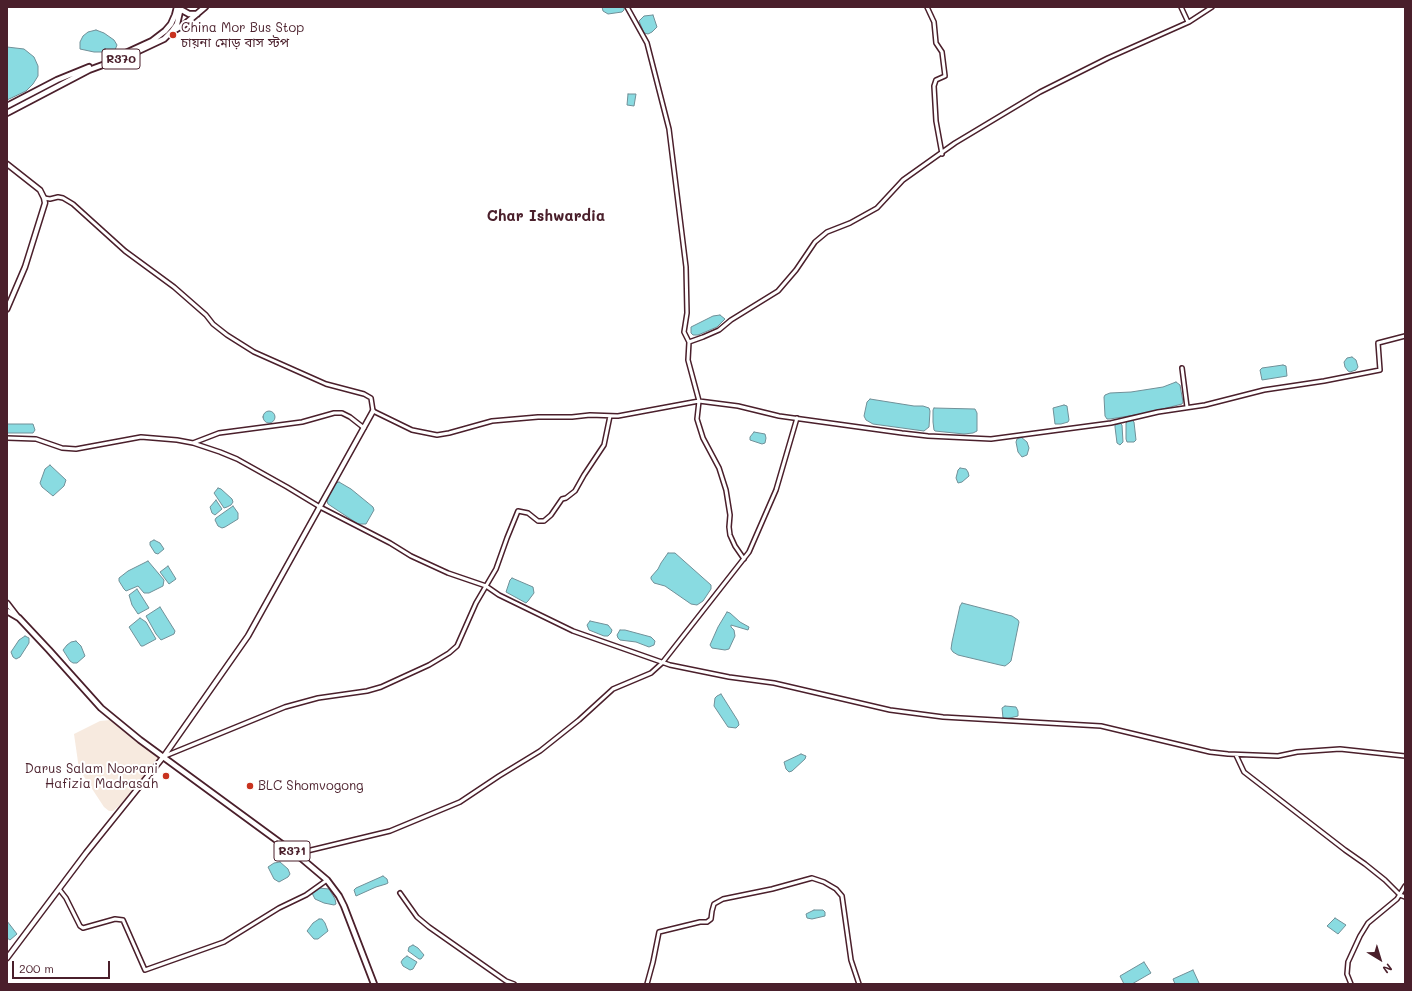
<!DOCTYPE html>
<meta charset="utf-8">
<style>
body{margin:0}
#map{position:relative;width:1412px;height:991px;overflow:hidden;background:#fff;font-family:Mali,sans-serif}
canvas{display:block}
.frame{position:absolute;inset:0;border:8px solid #4a1f2b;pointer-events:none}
.north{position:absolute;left:1360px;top:939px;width:40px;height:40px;-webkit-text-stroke:3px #fff;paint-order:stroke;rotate:142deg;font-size:11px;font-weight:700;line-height:16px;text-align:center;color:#4a1f2b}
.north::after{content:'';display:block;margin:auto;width:14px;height:18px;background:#4a1f2b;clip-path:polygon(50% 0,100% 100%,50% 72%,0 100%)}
.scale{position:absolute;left:12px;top:961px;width:98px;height:18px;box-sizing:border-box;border:2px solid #4a1f2b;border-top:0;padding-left:5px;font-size:12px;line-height:14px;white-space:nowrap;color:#4a1f2b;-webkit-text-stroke:3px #fff;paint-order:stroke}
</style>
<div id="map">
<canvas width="1412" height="991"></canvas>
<div class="frame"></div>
<div class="north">N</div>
<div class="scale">200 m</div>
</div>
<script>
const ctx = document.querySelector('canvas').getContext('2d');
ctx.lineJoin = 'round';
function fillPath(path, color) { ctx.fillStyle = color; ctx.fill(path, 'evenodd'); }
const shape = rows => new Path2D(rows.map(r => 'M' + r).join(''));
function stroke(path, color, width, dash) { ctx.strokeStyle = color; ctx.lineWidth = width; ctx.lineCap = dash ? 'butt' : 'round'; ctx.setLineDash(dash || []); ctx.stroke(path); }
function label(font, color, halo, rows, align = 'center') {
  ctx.font = font + ' Mali,"Noto Sans Bengali",sans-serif'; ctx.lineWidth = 4; ctx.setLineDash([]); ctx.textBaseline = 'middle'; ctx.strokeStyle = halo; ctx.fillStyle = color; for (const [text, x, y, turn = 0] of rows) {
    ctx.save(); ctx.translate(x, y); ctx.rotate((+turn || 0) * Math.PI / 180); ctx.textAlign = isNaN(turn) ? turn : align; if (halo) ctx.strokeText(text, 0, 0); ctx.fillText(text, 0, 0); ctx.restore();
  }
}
fillPath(shape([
 [110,720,160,758,128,798,113,811,109,811,104,807,79,769,74,734,100,721]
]), '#f7eadf');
const water = shape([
 [602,7,624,7,624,10,622,12,608,14,603,11,602,7],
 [653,15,657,27,652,32,648,34,644,33,639,21,644,16,653,15],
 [96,30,104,33,114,40,117,45,115,50,105,52,94,52,80,49,80,42,83,36,88,32,96,30],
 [7,47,24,49,34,57,38,66,38,76,33,84,26,91,7,100,7,47],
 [628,94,636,94,634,106,627,105,628,94],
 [720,315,725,319,717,327,698,335,693,335,691,333,691,327,713,316,720,315],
 [1352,357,1356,360,1358,367,1356,370,1350,372,1348,371,1345,367,1344,362,1347,358,1352,357],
 [1283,365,1286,366,1287,376,1262,380,1260,370,1262,368,1283,365],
 [1176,382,1180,385,1183,402,1182,404,1147,413,1110,419,1107,419,1105,416,1104,397,1105,395,1110,393,1131,392,1163,387,1176,382],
 [870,399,914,406,923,406,929,408,930,411,929,427,924,431,873,424,866,420,864,416,867,402,870,399],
 [1064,405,1067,406,1069,420,1068,422,1061,424,1055,424,1053,408,1064,405],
 [934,408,975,409,977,413,977,431,973,433,964,434,935,431,934,430,933,422,933,410,934,408],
 '263 417a6 6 0 1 1 12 0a6 6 0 1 1-12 0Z',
 [1132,420,1134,422,1136,440,1134,442,1127,442,1126,439,1126,423,1128,421,1132,420],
 [1120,423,1122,425,1123,442,1120,445,1117,443,1115,427,1115,425,1120,423],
 [7,424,33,424,35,430,33,433,7,433,7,424],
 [754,432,765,434,766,438,765,443,762,444,750,440,750,437,754,432],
 [1021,437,1027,442,1029,448,1027,455,1022,457,1018,452,1016,442,1017,439,1021,437],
 [50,465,66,480,64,486,53,496,42,487,40,483,45,469,50,465],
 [960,468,966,469,968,472,969,476,962,482,958,483,956,478,958,470,960,468],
 [339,482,351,489,373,507,374,510,366,524,358,524,328,504,327,501,330,492,336,483,339,482],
 [218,488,221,489,232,499,233,502,231,505,227,507,224,508,214,493,218,488],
 [216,500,222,509,215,515,212,513,210,507,216,500],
 [233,506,238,513,238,519,225,527,222,528,218,526,215,520,216,518,233,506],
 [154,540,160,543,164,549,158,554,155,553,150,545,150,542,154,540],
 [668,553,675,553,711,585,711,589,703,601,697,605,691,604,665,586,654,583,651,579,651,577,658,569,661,563,668,553],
 [148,561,164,580,163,586,149,593,144,593,138,586,126,591,124,589,119,581,119,578,128,571,148,561],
 [168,566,176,579,169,584,160,572,168,566],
 [512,578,533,587,534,593,528,601,526,603,506,592,510,580,512,578],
 [137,589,149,608,138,614,132,605,129,595,137,589],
 [962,603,1012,616,1018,620,1019,622,1011,661,1009,663,1005,666,1000,665,958,655,953,652,951,649,952,642,960,606,962,603],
 [160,607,175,631,174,634,161,640,156,634,146,616,160,607],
 [727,612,730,613,740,622,749,627,748,630,731,625,731,627,734,630,735,636,729,649,725,650,712,648,710,645,718,627,727,612],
 [140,618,146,622,156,639,143,646,141,646,129,627,140,618],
 [590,621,608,625,612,630,611,633,608,636,604,636,589,630,587,625,590,621],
 [620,630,625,630,651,637,655,641,654,645,649,647,636,642,620,640,618,638,617,635,620,630],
 [25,636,29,638,29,643,20,657,16,659,13,657,11,652,19,640,25,636],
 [76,641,81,646,85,656,77,663,73,663,70,661,63,650,67,645,71,642,76,641],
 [721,694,738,721,739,725,736,728,728,727,714,706,715,698,717,696,721,694],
 [1005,706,1016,707,1018,711,1018,716,1006,719,1003,718,1002,708,1005,706],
 [801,754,806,756,805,759,792,771,789,772,786,769,784,762,801,754],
 [280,862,288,869,290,874,288,877,279,882,274,879,268,867,274,863,280,862],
 [383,876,387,879,388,883,386,884,376,887,356,896,354,890,356,888,383,876],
 [319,888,329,889,335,899,336,904,334,905,324,903,315,899,312,893,313,891,319,888],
 [814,910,823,910,825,912,825,916,812,919,807,918,806,914,814,910],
 [1335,918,1346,925,1338,934,1327,926,1335,918],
 [319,919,322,919,325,923,328,931,318,939,314,939,307,931,313,923,319,919],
 [7,921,17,934,10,940,7,938,7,921],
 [413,945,418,948,424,955,421,959,419,959,408,951,409,947,413,945],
 [407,956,417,962,413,969,410,970,403,966,401,962,403,959,407,956],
 [1144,962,1151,973,1132,984,1124,984,1120,976,1144,962],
 [1193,970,1199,983,1196,984,1175,984,1173,979,1193,970]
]);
fillPath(water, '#89dbe1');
stroke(water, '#709098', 1);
const street = shape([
 [627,7,647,43,669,129,686,267,687,313,684,332,689,342,688,360,699,401,697,419,703,438,719,468,726,490,730,515,729,527,730,535,735,546,744,559],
 [927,7,934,22,936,43,942,52,945,76,936,80,934,86,936,121,942,154],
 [1181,7,1188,22],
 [44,198,50,199,58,197,63,198,73,204,125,251,174,287,206,315,213,324,227,335,254,352,326,384,364,394,371,398,373,411,412,430,437,435,449,433,492,421,538,417,572,417,590,415,618,416,699,401,738,406,779,416,902,433,928,436,991,439,1111,423,1158,412,1205,405,1264,390,1324,381,1380,370,1378,343,1405,336],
 [689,342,703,337,719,330,731,320,778,291,796,270,815,242,827,232,850,223,877,208,903,180,955,143,1040,92,1108,58,1189,22,1212,7],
 [1182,368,1187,407],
 [7,438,36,439,62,448,76,449,141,437,177,440,193,443,219,433,302,422,334,413,342,413,350,417,364,428],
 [193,443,220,452,237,459,287,487,320,507,390,543,411,556,448,573,486,586,499,595,573,631,670,665,729,677,774,683,890,710,943,717,1101,726,1210,752,1228,754,1278,756,1297,752,1340,749,1405,756],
 [1236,755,1244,772,1345,850,1365,864,1385,880,1400,895,1405,897],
 [165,756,285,707,318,698,367,691,381,687,429,665,449,653,457,646,476,603,496,569,507,538,518,511,528,513,538,521,544,521,551,515,562,499,566,498,575,491,584,475,604,445,610,416],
 [301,858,307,851,390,831,460,802,499,776,540,751,579,720,613,689,651,673,662,663,749,552,776,490,797,418],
 [59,889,66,898,80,926,83,928,115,919,123,920,145,970,224,942,279,908,306,895,327,880],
 [400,893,417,917,429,927,506,981,514,984],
 [647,984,653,962,659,932,700,922,707,922,711,919,712,911,714,904,723,899,772,889,812,878,824,882,836,889,842,896,851,960,859,984],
 [1351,984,1347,974,1348,962,1360,936,1368,923,1397,899,1405,886]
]);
const secondary = shape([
 [7,164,40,190,44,198,45,203,25,267,7,309],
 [7,603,17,616],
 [7,958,86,853,164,756,248,636,373,411]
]);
const primary = shape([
 [180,9,189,14,197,14],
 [173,31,185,24,205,7],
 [115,58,152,41,165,31,171,24,175,15,177,7],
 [7,106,57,80,89,67],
 [7,113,89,70,130,55,164,39,172,31,177,24,181,7],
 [7,611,19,618,49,650,101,708,140,740,301,858,327,880,339,896,344,906,374,984]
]);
stroke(street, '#4a1f2b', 6);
stroke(secondary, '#4a1f2b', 7);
stroke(primary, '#4a1f2b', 8);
stroke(street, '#fff', 3);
stroke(secondary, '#fff', 4);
stroke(primary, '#fff', 4.5);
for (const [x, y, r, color] of [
 [173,35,4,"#c8321e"],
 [166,776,4,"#c8321e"],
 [250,786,4,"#c8321e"]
]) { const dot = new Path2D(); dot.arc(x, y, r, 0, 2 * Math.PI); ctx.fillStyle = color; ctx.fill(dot); stroke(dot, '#fff', 1.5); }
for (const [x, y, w] of [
 [121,59,38],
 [292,851,36]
]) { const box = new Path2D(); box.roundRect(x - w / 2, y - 10, w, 20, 3); ctx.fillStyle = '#fff'; ctx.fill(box); stroke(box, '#4a1f2b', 1); }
label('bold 12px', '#4a1f2b', null, [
 ["R370",121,59],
 ["R371",292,851]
]);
label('13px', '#4a1f2b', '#fff', [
 ["China Mor Bus Stop",181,28],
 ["চায়না মোড় বাস স্টপ",181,43],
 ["Darus Salam Noorani",158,769,"right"],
 ["Hafizia Madrasah",158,784,"right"],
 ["BLC Shomvogong",258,786]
], 'left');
label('bold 15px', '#4a1f2b', '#fff', [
 ["Char Ishwardia",546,216]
]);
</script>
